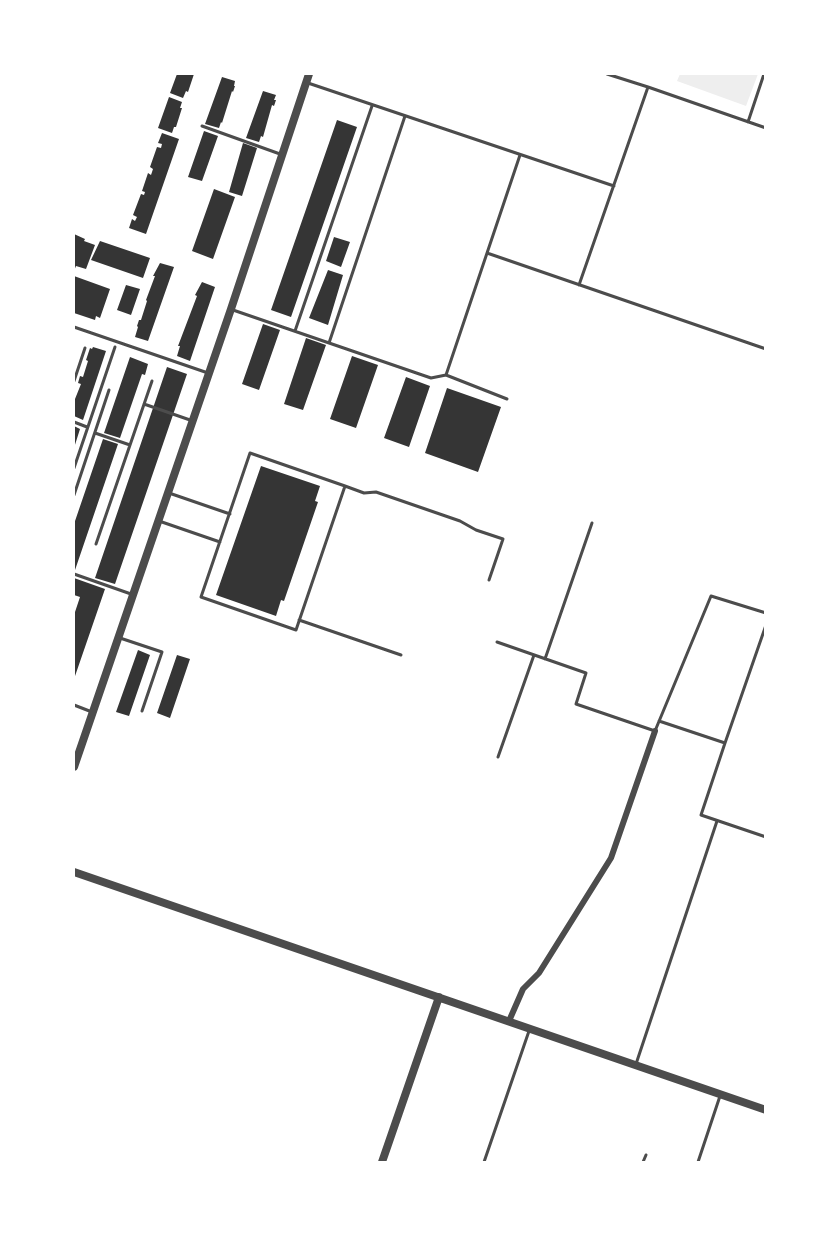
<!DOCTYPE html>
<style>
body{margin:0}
#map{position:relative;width:839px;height:1236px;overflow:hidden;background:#fff;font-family:"Alegreya Sans",sans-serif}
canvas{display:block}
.frame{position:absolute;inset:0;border:75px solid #fff;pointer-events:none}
</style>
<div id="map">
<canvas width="839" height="1236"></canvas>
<div class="frame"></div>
</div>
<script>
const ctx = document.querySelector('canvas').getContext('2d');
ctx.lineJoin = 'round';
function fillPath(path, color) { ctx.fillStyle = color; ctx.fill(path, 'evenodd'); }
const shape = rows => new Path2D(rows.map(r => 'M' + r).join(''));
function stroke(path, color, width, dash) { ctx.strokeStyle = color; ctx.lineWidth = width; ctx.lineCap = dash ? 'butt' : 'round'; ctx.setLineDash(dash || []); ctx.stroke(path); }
fillPath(shape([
 [680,74,758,74,746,106,677,81]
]), '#eee');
fillPath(shape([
 [177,74,194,74,188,92,186,91,183,98,170,93],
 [222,77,235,81,234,86,235,86,233,92,232,91,222,123,221,122,219,128,205,124],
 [263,91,276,95,274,100,276,100,274,106,272,105,263,137,261,136,259,142,246,138],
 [169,97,182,102,180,108,182,108,176,127,174,127,172,133,158,128],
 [337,120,357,127,291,317,271,310],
 [204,131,218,136,202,181,188,177],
 [162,133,179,139,146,234,129,228,132,219,135,221,137,217,133,215,141,194,144,195,145,192,142,191,148,173,151,175,153,169,150,167,157,147,161,148,162,144,158,143],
 [243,143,257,148,242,196,229,192],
 [214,189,235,197,213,259,192,251],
 [74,234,85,239,84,241,95,245,86,269,76,266,74,271],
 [334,237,350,242,341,267,326,261],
 [100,241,150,258,143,278,91,260],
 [160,263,174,267,148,341,135,337,138,327,137,326,139,320,141,320,147,301,146,300,155,276,153,276],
 [328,270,343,275,328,325,309,318],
 [74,276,110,289,100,318,96,316,95,320,74,313],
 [202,282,215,287,190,361,177,356,180,346,178,346,197,296,195,295],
 [126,285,140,289,131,315,117,310],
 [263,324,280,330,259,390,242,384],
 [306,338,326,345,303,410,284,404],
 [93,347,106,351,83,420,74,416,74,399,75,399,81,384,78,383,80,376,83,377,88,361,86,360,90,348,92,349],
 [352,356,378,365,356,428,330,419],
 [130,357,148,364,145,375,142,374,120,438,104,433],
 [167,367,187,374,115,584,95,578],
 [406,377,430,386,409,447,384,438],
 [447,388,501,407,478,472,425,453],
 [74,426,80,429,74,448],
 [103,439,118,444,74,573,74,524],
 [261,466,320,486,315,501,318,502,284,601,281,600,276,616,216,595],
 [74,578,105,589,74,679,74,615,80,597,74,595],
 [138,650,150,655,129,716,116,712],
 [177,655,190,659,170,718,157,713]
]), '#353535');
stroke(shape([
 [607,74,648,87],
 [308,83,614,186],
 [748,122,764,74],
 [202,126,280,154],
 [487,253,766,349],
 [579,285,648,87,766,128],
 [233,310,431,378,446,375,507,399],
 [74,327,208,373],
 [295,331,372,106],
 [329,343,405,116],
 [446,375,520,155],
 [74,381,85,348],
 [144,404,190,420],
 [74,422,87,427],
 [95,433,130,445],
 [250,453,345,486,296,630,201,597,250,453],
 [74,468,115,347],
 [345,486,364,493,376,492,460,521,476,530,503,539,489,580],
 [169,493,230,514],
 [74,495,109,390],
 [159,521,220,542],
 [96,544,152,381],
 [74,574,131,594],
 [299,620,401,655],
 [120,638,162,652,142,711],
 [497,642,586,673,576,704,655,731,711,596,766,613],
 [545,659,592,523],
 [74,705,92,712],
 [659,721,725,743,766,625],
 [725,743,701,815,766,837],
 [498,757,534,655],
 [636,1064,717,821],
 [484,1162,529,1031],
 [643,1162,646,1155],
 [698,1162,720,1096]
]), '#4c4c4c', 3);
stroke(shape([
 [509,1021,523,989,539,973,611,858,655,731]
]), '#4c4c4c', 6);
stroke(shape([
 [74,767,231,309,309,74],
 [74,872,766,1110],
 [382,1162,439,997]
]), '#4c4c4c', 8);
</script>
